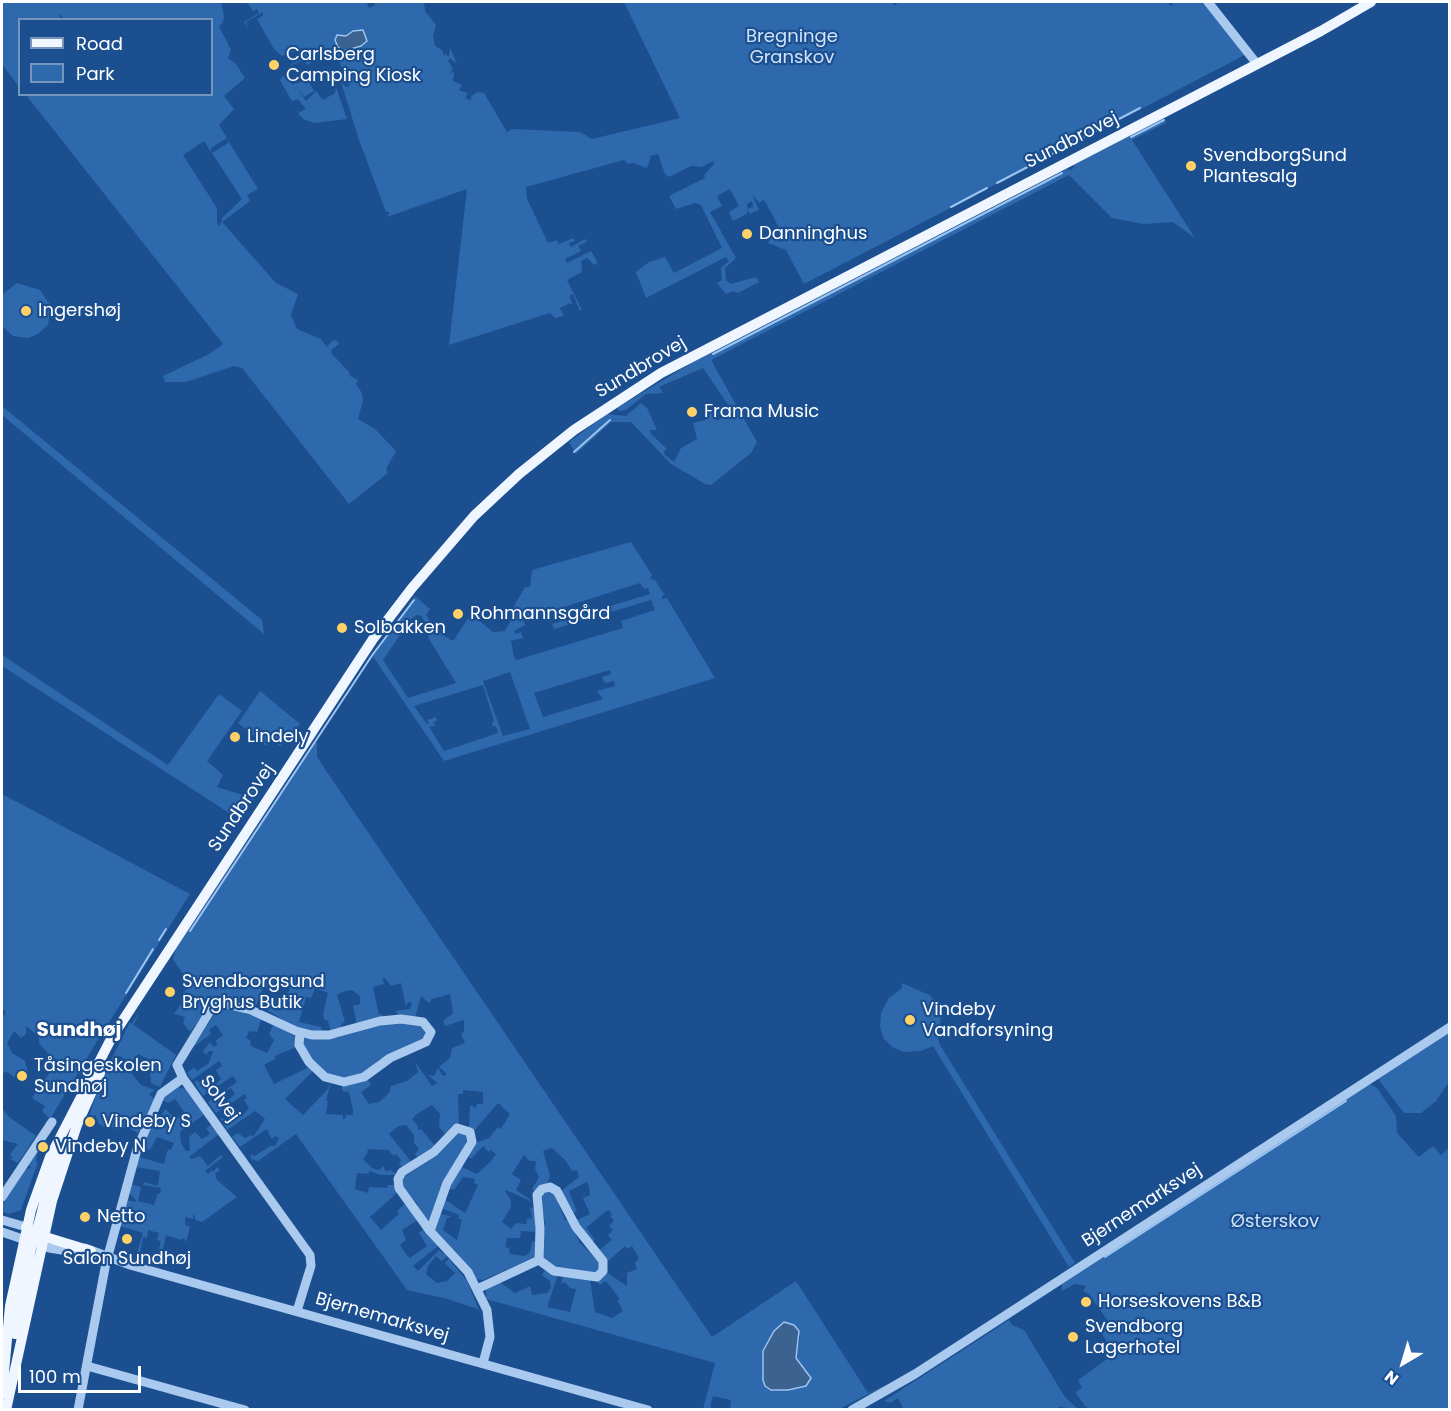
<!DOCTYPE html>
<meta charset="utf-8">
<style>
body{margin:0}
#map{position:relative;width:1451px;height:1411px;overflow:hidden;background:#1b4f8f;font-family:Poppins,sans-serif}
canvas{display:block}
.frame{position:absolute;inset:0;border:3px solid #fff;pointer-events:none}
.legend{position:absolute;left:18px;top:18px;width:195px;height:78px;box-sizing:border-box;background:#1b4f8f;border:2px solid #7695bc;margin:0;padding:8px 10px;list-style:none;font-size:18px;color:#fff}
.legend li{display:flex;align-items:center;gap:12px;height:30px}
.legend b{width:30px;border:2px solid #7695bc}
.north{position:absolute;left:1373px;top:1333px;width:60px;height:60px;-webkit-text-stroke:4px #1b4f8f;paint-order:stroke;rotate:218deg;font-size:16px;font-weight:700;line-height:24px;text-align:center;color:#fff}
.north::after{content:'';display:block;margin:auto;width:21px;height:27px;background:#fff;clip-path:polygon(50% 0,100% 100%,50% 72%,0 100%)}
.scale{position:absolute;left:18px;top:1366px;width:123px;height:27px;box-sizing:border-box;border:3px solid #fff;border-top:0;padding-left:8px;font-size:18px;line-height:21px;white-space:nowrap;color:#fff;-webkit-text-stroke:4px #1b4f8f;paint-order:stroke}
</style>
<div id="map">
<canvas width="1451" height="1411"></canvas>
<div class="frame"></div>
<ul class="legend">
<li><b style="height:8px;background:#f0f6ff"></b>Road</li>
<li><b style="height:16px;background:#2e69ad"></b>Park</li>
</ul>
<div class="north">N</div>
<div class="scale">100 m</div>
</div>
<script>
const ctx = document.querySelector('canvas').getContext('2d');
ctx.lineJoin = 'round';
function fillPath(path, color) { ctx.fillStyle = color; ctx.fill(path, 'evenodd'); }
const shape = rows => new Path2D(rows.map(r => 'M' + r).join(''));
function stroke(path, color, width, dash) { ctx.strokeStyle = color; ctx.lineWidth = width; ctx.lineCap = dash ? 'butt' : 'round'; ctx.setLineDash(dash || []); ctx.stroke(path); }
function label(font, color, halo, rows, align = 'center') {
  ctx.font = font + ' Poppins,sans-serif'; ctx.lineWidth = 4.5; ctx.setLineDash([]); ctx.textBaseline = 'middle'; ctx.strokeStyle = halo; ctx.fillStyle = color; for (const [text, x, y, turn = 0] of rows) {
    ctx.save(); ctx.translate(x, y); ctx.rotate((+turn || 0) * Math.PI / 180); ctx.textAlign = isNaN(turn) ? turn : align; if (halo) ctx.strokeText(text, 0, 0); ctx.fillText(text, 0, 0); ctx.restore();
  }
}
fillPath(shape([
 [2,2,221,2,224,16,223,22,219,26,231,50,228,58,236,64,245,78,224,96,234,109,219,125,227,138,211,148,211,152,204,141,183,155,217,208,217,224,220,226,223,217,242,199,212,153,228,143,227,139,258,189,247,195,250,201,222,222,276,283,298,294,291,315,297,329,321,339,327,347,333,340,337,341,339,344,331,350,332,354,349,372,350,376,358,380,356,384,362,393,363,400,358,419,375,429,396,451,386,469,388,473,349,504,242,368,234,366,186,382,165,382,163,376,209,354,223,344,26,95,212,94,212,20,64,20,59,13,60,19,20,20,19,87,2,64],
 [247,2,371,2,367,3,369,8,375,5,374,2,424,2,425,11,436,25,433,35,435,46,442,50,444,56,445,54,449,57,450,48,457,64,450,58,448,61,453,69,450,73,454,72,453,81,462,85,459,90,467,93,466,99,471,100,471,96,478,92,484,93,507,132,512,129,580,132,592,139,680,118,624,2,893,2,895,6,898,2,1169,2,1169,5,1173,6,1172,2,1205,2,1245,55,804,284,786,250,768,243,772,236,780,242,785,239,766,203,764,200,759,203,752,194,759,210,750,214,748,209,753,207,752,201,747,204,748,213,733,221,729,212,739,206,730,189,717,196,722,206,710,212,736,258,725,268,726,280,731,284,756,277,759,282,738,293,733,291,726,294,717,283,722,280,721,268,729,261,726,257,646,298,636,272,649,262,665,257,674,273,722,248,701,205,695,203,676,209,669,196,705,178,704,175,714,164,713,161,702,167,691,166,669,177,665,174,658,154,651,156,647,168,633,163,628,164,624,160,526,187,527,199,548,243,557,240,559,244,573,238,575,241,569,243,571,247,585,239,587,242,578,246,581,251,565,259,567,263,591,251,598,263,594,265,587,258,581,261,582,272,567,280,582,310,580,311,573,294,569,296,573,305,570,303,560,308,564,316,555,318,550,313,449,345,467,189,387,217,390,212,386,212,359,140,341,82,346,87,350,86,338,59,331,61,323,54,308,65,303,60,287,67,303,57,301,53,305,47,282,56,274,49,257,19,263,16,263,12,246,22,248,29,244,22,259,13,257,9,253,11],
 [283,76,292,84,310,80,303,86,309,82,314,91,304,97,298,87,303,97,306,101,316,91,323,100,335,93,336,87,347,119,314,123,303,119,298,113,306,109,298,99,292,101,280,80],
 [1164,118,1166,123,1132,140,1195,238,1173,222,1144,224,1112,218,1069,175,711,360,757,442,751,453,711,485,705,484,671,464,631,422,611,422,576,454,569,442,607,414,626,416,641,403,647,408,657,430,650,430,651,434,667,449,664,451,665,455,674,462,681,448,697,439,693,423,706,420,711,412,717,421,733,412,703,368,659,387,663,393,646,394,626,410,619,411,617,408,695,361,1067,169,1072,170,1075,164],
 [17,283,40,290,51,306,48,325,38,334,28,338,13,336,2,326,2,295],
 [2,406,262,620,264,634,2,415],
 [631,542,652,575,650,579,655,580,664,594,661,599,667,598,715,678,444,761,372,655,415,596,430,609,426,615,435,630,453,641,471,614,493,632,505,631,513,616,513,608,525,587,530,587,532,570],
 [640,583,644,589,648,588,650,594,552,624,554,629,651,600,655,610,621,621,623,628,516,660,514,657,511,641,523,638,521,632,516,634,514,631,525,625,523,620],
 [417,615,422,616,429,639,456,683,408,698,383,660,411,619],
 [610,670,611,674,602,677,603,680,606,683,614,681,615,686,597,691,603,699,543,717,534,693],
 [510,672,530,729,503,736,483,681],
 [483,685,494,721,492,723,493,727,496,726,498,733,444,751,429,727,435,726,433,722,437,721,436,717,427,720,429,723,427,724,414,706],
 [2,655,168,765,219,694,242,711,207,761,223,775,217,787,243,795,249,794,254,788,259,791,240,820,2,666],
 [260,691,300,724,292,736,280,746,271,740,266,746,238,723],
 [314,742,317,743,317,757,329,775,712,1337,796,1281,868,1393,888,1384,839,1409,730,1409,731,1400,713,1396,710,1407,718,1409,703,1409,715,1363,486,1299,486,1290,500,1282,515,1293,530,1286,532,1295,547,1293,551,1288,550,1281,542,1275,545,1270,558,1275,547,1307,570,1312,576,1289,570,1288,565,1282,561,1284,563,1276,590,1280,595,1312,612,1318,623,1311,617,1300,620,1299,606,1281,599,1285,596,1280,606,1272,627,1286,627,1273,637,1269,635,1263,639,1258,632,1246,627,1249,625,1246,606,1263,598,1251,612,1240,608,1235,613,1230,609,1226,614,1221,610,1216,612,1214,609,1210,606,1211,586,1228,595,1240,591,1243,575,1221,590,1214,583,1198,590,1195,589,1186,587,1182,569,1191,577,1212,574,1213,561,1191,579,1177,577,1170,572,1171,566,1161,552,1148,543,1151,550,1176,547,1184,535,1191,532,1189,539,1177,535,1169,536,1161,530,1161,524,1155,512,1174,521,1180,516,1190,535,1203,506,1190,505,1192,510,1198,511,1207,502,1222,511,1229,516,1223,526,1224,527,1219,532,1218,530,1207,536,1210,537,1232,521,1231,520,1238,507,1238,505,1247,509,1248,510,1254,525,1256,530,1252,532,1241,536,1242,535,1257,483,1280,476,1279,463,1260,435,1230,439,1213,452,1217,447,1218,443,1230,457,1240,462,1219,458,1219,459,1215,441,1208,444,1199,465,1213,478,1185,474,1183,475,1179,463,1177,454,1190,448,1188,460,1166,477,1174,492,1160,496,1154,490,1150,489,1152,483,1146,471,1159,467,1155,475,1143,489,1138,498,1127,501,1129,510,1114,498,1103,473,1132,469,1128,470,1105,476,1108,477,1104,483,1104,483,1092,463,1090,463,1094,458,1094,459,1125,446,1135,439,1127,440,1114,432,1105,417,1114,412,1119,418,1126,418,1130,421,1129,436,1147,420,1160,415,1154,419,1149,414,1143,414,1135,406,1125,398,1126,389,1134,413,1164,404,1168,399,1164,401,1160,396,1154,394,1156,388,1150,367,1149,368,1152,363,1159,372,1168,379,1170,384,1166,385,1171,391,1170,397,1175,381,1175,369,1171,369,1174,357,1173,355,1189,368,1193,369,1187,387,1188,388,1185,395,1185,398,1192,370,1217,381,1230,399,1214,397,1211,407,1202,419,1219,402,1230,406,1240,400,1245,406,1254,410,1258,427,1246,419,1233,424,1229,438,1246,413,1266,418,1271,439,1250,447,1256,442,1261,436,1256,428,1266,426,1274,437,1283,447,1281,455,1273,445,1263,449,1259,467,1281,484,1322,478,1309,444,1298,407,1290,296,1134,258,1161,251,1159,251,1154,255,1156,270,1146,275,1146,279,1138,275,1136,272,1139,268,1133,265,1135,269,1132,267,1129,240,1147,232,1137,238,1133,245,1138,251,1135,253,1137,265,1119,255,1111,227,1130,220,1118,228,1119,231,1123,244,1114,249,1108,244,1100,247,1098,245,1094,216,1113,208,1102,215,1097,221,1104,232,1097,235,1094,231,1088,224,1091,237,1082,233,1076,203,1096,194,1082,197,1080,207,1090,218,1082,221,1079,216,1070,222,1066,219,1061,192,1080,187,1073,194,1067,197,1071,209,1063,213,1051,209,1051,206,1055,203,1051,210,1042,214,1047,218,1044,215,1041,223,1035,216,1025,209,1030,211,1034,192,1048,218,1009,226,1007,262,1018,257,1032,249,1031,246,1038,250,1040,251,1046,267,1053,274,1040,269,1034,274,1023,295,1037,296,1047,275,1056,275,1059,264,1065,274,1084,309,1067,313,1071,285,1099,303,1115,327,1090,331,1082,326,1101,328,1101,326,1114,343,1115,343,1119,345,1119,346,1115,353,1115,353,1110,349,1092,342,1091,342,1084,367,1078,371,1085,361,1092,369,1104,379,1102,389,1093,391,1086,407,1081,418,1072,415,1062,432,1086,437,1083,428,1075,434,1076,438,1068,443,1076,447,1074,439,1067,450,1058,452,1048,465,1043,461,1033,464,1032,464,1020,445,1026,443,1021,453,1013,450,994,432,999,429,1003,421,996,415,1018,398,1016,396,1011,410,1009,412,1003,408,1002,406,1007,401,983,391,986,385,978,382,979,384,984,373,987,379,1015,382,1014,383,1018,357,1025,353,1006,360,1004,360,996,352,990,342,992,337,995,345,1022,341,1024,342,1029,331,1032,328,1021,324,1019,323,1014,328,993,315,988,311,998,306,997,299,1022,321,1027,322,1033,295,1027,265,1009,267,1004,276,1008,278,1004,286,1007,285,1001,290,988,275,980,271,990,263,988,256,1006,229,998,215,1001,190,1032,183,1023,185,1017,174,1014,180,1005,185,1007,191,1000,182,994,190,986,185,982,186,979,173,959,176,948],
 [784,1322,793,1325,800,1337,796,1358,811,1378,806,1386,774,1391,762,1370,763,1355,774,1331],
 [2,794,190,894,108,1024,101,1026,87,1018,84,1024,99,1031,99,1038,50,1119,42,1111,45,1106,32,1098,53,1068,51,1057,39,1043,39,1037,26,1026,26,1034,21,1038,14,1031,7,1043,12,1053,25,1061,28,1072,20,1081,7,1072,2,1073,2,1017,6,1013,2,1007],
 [902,983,929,995,937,1003,941,1016,938,1039,940,1045,1075,1263,1069,1267,933,1046,921,1051,904,1052,894,1048,884,1039,880,1027,881,1013,889,998,902,988],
 [139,1012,134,1025,176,1055,160,1087,151,1083,150,1071,146,1069,150,1060,138,1054,129,1065,128,1061,120,1056,114,1062,132,1074,141,1085,155,1090,149,1094,155,1099,138,1133,127,1127,117,1130,109,1125,104,1127,99,1124,95,1114,93,1118,89,1116,101,1080,130,1022,132,1024],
 [391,1022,417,1023,426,1029,425,1039,378,1060,368,1071,349,1079,331,1076,312,1063,301,1040,304,1037,337,1038],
 [1449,1033,1449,1082,1436,1101,1421,1113,1404,1113,1378,1079],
 [1370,1084,1377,1088,1396,1116,1397,1133,1419,1157,1433,1146,1441,1155,1449,1148,1449,1409,1089,1409,1085,1406,1075,1392,1082,1388,1078,1380,1114,1354,1098,1327,1108,1321,1089,1294,1083,1291,1086,1286,1075,1284,1062,1291,1062,1284],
 [176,1087,187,1089,205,1114,180,1132,181,1143,186,1151,190,1151,189,1137,195,1132,202,1139,210,1134,206,1128,212,1124,219,1134,189,1157,192,1159,200,1156,208,1166,221,1155,223,1157,228,1153,205,1171,208,1174,212,1170,213,1172,217,1167,220,1171,215,1173,217,1180,237,1197,202,1222,196,1220,193,1213,193,1219,185,1217,185,1225,190,1227,186,1242,184,1238,181,1240,166,1235,159,1266,154,1264,161,1242,157,1240,159,1233,148,1230,147,1238,143,1237,139,1260,135,1259,143,1233,120,1226,127,1200,135,1202,136,1200,129,1193,131,1184,141,1187,138,1201,154,1205,158,1193,160,1194,161,1188,143,1185,144,1182,158,1186,160,1171,136,1167,139,1157,164,1164,168,1149,171,1150,174,1143,157,1137,150,1150,142,1147,158,1109,155,1120,158,1122,165,1109,176,1119,185,1113,175,1099,168,1103,163,1100,166,1094],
 [2,1108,9,1117,36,1136,18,1163,6,1157,13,1159,10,1154,18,1144,2,1140],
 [456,1132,466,1133,469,1141,444,1181,429,1221,426,1220,416,1202,403,1190,402,1178,438,1155],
 [38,1151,36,1161,38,1162,21,1210,9,1214,2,1212,2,1205,26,1169,31,1168,29,1164],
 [553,1191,565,1220,569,1221,580,1243,601,1264,597,1274,552,1268,542,1258,545,1223,540,1199,542,1192],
 [1009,1320,1012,1325,1024,1330,1065,1397,1078,1409,1059,1407,1057,1410,904,1410,898,1398,890,1403,884,1401]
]), '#2e69ad');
const water = shape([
 [363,30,367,41,361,46,344,51,338,47,335,40,337,35,346,36,353,31,363,30],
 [784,1322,794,1325,799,1331,796,1358,811,1378,806,1386,788,1390,771,1390,765,1386,763,1380,763,1351,774,1331,784,1322]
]);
fillPath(water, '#3c6290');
stroke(water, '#9cc4f0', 1.5);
stroke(shape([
 [1131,137,1164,120],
 [1050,155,1140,108],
 [997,183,1037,162],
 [951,207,987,188],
 [713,354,1062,173],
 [574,452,610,420],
 [190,931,373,654,414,600],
 [159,940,166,929],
 [126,993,153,949],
 [1105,1257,1346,1101]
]), '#9cc4f0', 2);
stroke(shape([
 [1208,2,1257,64],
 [457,1128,470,1132,472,1142,447,1183,430,1231,399,1188,398,1179,402,1172,434,1152,457,1128],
 [550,1187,557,1191,576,1227,603,1261,603,1271,597,1277,554,1271,539,1260,540,1228,537,1195,542,1189,550,1187],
 [2,1197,52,1122],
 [2,1220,33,1229],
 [430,1231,468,1272,487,1310,490,1337,483,1363],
 [2,1232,49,1248,93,1255],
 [85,1248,130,1265,648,1410],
 [477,1289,539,1260],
 [297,1311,311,1266,310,1255,183,1078,177,1065,210,1011,222,1003,251,1010,296,1031,312,1035,329,1035,380,1021,401,1019,423,1022,431,1032,426,1042,390,1058,364,1077,344,1082,325,1077,309,1062,299,1045,300,1032],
 [87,1366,245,1410],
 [78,1410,106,1263,137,1149,161,1094,183,1078],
 [852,1410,915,1374,1450,1027]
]), '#a9c9ee', 9);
stroke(shape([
 [39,1235,91,1251],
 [38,1241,37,1230,58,1151],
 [15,1334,32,1243,31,1234,26,1227],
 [2,1394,10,1306,31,1210,50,1157,112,1037,373,639,412,588,474,516,519,474,574,430,661,373,1321,31,1371,2],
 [6,1410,52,1201,77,1125,100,1073]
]), '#f0f6ff', 10);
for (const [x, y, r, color] of [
 [274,65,6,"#ffd166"],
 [1191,166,6,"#ffd166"],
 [747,234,6,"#ffd166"],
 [26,311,6,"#ffd166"],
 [692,412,6,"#ffd166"],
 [458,614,6,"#ffd166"],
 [342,628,6,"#ffd166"],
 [235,737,6,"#ffd166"],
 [170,992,6,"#ffd166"],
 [910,1020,6,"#ffd166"],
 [22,1076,6,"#ffd166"],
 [90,1122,6,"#ffd166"],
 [43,1147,6,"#ffd166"],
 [85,1217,6,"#ffd166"],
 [127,1239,6,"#ffd166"],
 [1086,1302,6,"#ffd166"],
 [1073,1337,6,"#ffd166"]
]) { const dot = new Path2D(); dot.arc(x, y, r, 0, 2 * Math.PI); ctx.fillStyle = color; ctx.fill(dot); stroke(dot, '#1b4f8f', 2); }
label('18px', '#cfe3fa', '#1b4f8f', [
 ["Bregninge",792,37],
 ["Granskov",792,58],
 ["Østerskov",1275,1222]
]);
label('18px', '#fff', '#1b4f8f', [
 ["Carlsberg",286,55],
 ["Camping Kiosk",286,76],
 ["SvendborgSund",1203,156],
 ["Plantesalg",1203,177],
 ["Danninghus",759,234],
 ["Ingershøj",38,311],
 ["Frama Music",704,412],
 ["Rohmannsgård",470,614],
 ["Solbakken",354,628],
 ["Lindely",247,737],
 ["Svendborgsund",182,982],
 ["Bryghus Butik",182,1003],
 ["Vindeby",922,1010],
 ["Vandforsyning",922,1031],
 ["Tåsingeskolen",34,1066],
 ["Sundhøj",34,1087],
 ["Vindeby S",102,1122],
 ["Vindeby N",55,1147],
 ["Netto",97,1217],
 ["Salon Sundhøj",127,1259,"center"],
 ["Horseskovens B&B",1098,1302],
 ["Svendborg",1085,1327],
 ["Lagerhotel",1085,1348]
], 'left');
label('18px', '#fff', '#1b4f8f', [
 ["Sundbrovej",1072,141,-27],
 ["Sundbrovej",641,368,-31],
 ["Sundbrovej",242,808,-56],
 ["Solvej",219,1099,53],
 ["Bjernemarksvej",1142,1206,-33],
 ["Bjernemarksvej",382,1318,16]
]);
label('bold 20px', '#fff', '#1b4f8f', [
 ["Sundhøj",79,1031]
]);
</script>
